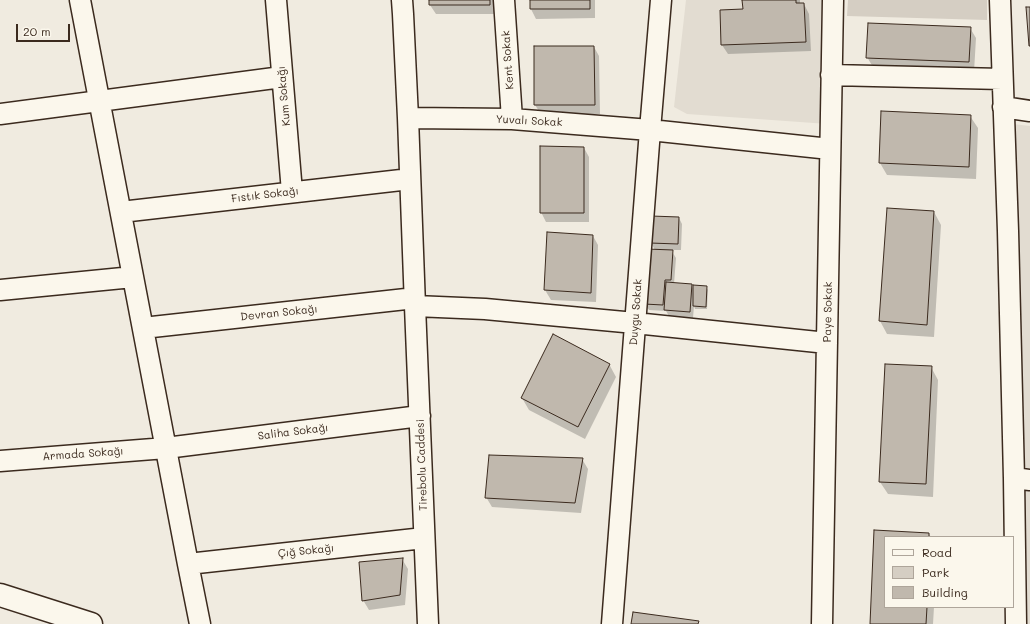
<!DOCTYPE html>
<meta charset="utf-8">
<style>
body{margin:0}
#map{position:relative;width:1030px;height:624px;overflow:hidden;background:#f0ebe0;font-family:Mali,sans-serif}
canvas{display:block}
.legend{position:absolute;left:884px;top:536px;width:130px;height:72px;box-sizing:border-box;background:#fbf7ec;border:1px solid #aea59a;margin:0;padding:5px 7px;list-style:none;font-size:12px;color:#3b2a1e}
.legend li{display:flex;align-items:center;gap:8px;height:20px}
.legend b{width:20px;border:1px solid #aea59a}
.scale{position:absolute;left:16px;top:24px;width:54px;height:18px;box-sizing:border-box;border:2px solid #3b2a1e;border-top:0;padding-left:5px;font-size:12px;line-height:14px;white-space:nowrap;color:#3b2a1e;-webkit-text-stroke:3px #fbf7ec;paint-order:stroke}
</style>
<div id="map">
<canvas width="1030" height="624"></canvas>
<ul class="legend">
<li><b style="height:5px;background:#fbf7ec"></b>Road</li>
<li><b style="height:11px;background:#d5cec3"></b>Park</li>
<li><b style="height:11px;background:#c0b8ad"></b>Building</li>
</ul>
<div class="scale">20 m</div>
</div>
<script>
const ctx = document.querySelector('canvas').getContext('2d');
ctx.lineJoin = 'round';
function fillPath(path, color) { ctx.fillStyle = color; ctx.fill(path, 'evenodd'); }
const shape = rows => new Path2D(rows.map(r => 'M' + r).join(''));
function stroke(path, color, width, dash) { ctx.strokeStyle = color; ctx.lineWidth = width; ctx.lineCap = dash ? 'butt' : 'round'; ctx.setLineDash(dash || []); ctx.stroke(path); }
function label(font, color, halo, rows, align = 'center') {
  ctx.font = font + ' Mali,sans-serif'; ctx.lineWidth = 3; ctx.setLineDash([]); ctx.textBaseline = 'middle'; ctx.strokeStyle = halo; ctx.fillStyle = color; for (const [text, x, y, turn = 0] of rows) {
    ctx.save(); ctx.translate(x, y); ctx.rotate((+turn || 0) * Math.PI / 180); ctx.textAlign = isNaN(turn) ? turn : align; if (halo) ctx.strokeText(text, 0, 0); ctx.fillText(text, 0, 0); ctx.restore();
  }
}
fillPath(shape([
 [686,0,828,0,828,124,687,114,674,107],
 [1013,124,1030,126,1030,624,1022,624]
]), '#e2dcd1');
fillPath(shape([
 [848,0,987,0,987,20,847,16]
]), '#d5cec3');
fillPath(shape([
 [430,0,495,0,495,14,436,14,430,5],
 [531,0,595,0,595,18,536,19,531,9],
 [743,0,800,0,800,4,804,4,809,14,811,51,728,54,722,45,744,10],
 [970,28,976,38,974,72,873,67,867,57],
 [594,47,599,56,600,114,541,114,535,105],
 [970,116,978,128,976,179,887,175,880,163],
 [584,148,589,157,589,222,546,222,541,212],
 [934,212,941,225,934,337,887,334,880,321],
 [679,218,682,224,681,250,671,250,676,258,674,284,691,285,694,290,706,287,708,290,707,309,695,309,694,306,693,318,669,316,666,311,649,310,645,304,655,250,651,243],
 [548,233,593,236,598,245,596,302,551,300,545,290],
 [609,364,616,377,585,439,529,410,522,398],
 [931,367,938,380,933,497,888,494,880,482],
 [582,459,588,469,581,513,492,507,486,497],
 [875,531,929,534,931,537,885,537,885,607,934,607,933,624,871,624],
 [402,559,408,569,405,605,369,610,363,600]
]), '#0003');
const building = shape([
 [429,0,490,0,490,5,429,5,429,0],
 [530,0,590,0,590,9,530,9,530,0],
 [742,0,796,0,796,3,804,3,806,42,721,45,720,10,743,9,742,0],
 [1026,7,1030,7,1030,46,1029,46,1026,7],
 [868,23,971,27,969,62,866,58,868,23],
 [534,46,594,46,595,105,534,105,534,46],
 [881,111,971,115,969,167,879,163,881,111],
 [540,146,584,147,584,213,540,213,540,146],
 [887,208,934,211,927,325,879,321,887,208],
 [651,216,679,217,678,244,650,243,651,216],
 [547,232,593,235,591,293,544,290,547,232],
 [647,249,673,250,671,280,665,280,663,305,644,304,647,249],
 [666,282,692,284,690,312,664,310,666,282],
 [693,285,707,286,706,307,693,306,693,285],
 [553,334,610,364,578,427,521,398,553,334],
 [885,364,932,366,926,484,879,482,885,364],
 [489,455,583,458,575,503,485,498,489,455],
 [874,530,929,533,929,537,885,537,885,607,927,607,926,624,870,624,874,530],
 [403,558,400,595,362,601,359,562,403,558],
 [633,612,699,621,698,624,631,624,633,612]
]);
fillPath(building, '#c0b8ad');
stroke(building, '#3b2a1e', 1);
const street = shape([
 [80,0,188,564,200,624],
 [276,0,292,192],
 [402,0,403,14,408,118,415,306,485,309,635,323,827,343],
 [504,0,512,119],
 [1000,0,1008,231,1014,478,1030,480],
 [831,75,1002,79],
 [1003,107,1030,111],
 [0,114,282,77],
 [408,118,512,119,650,130,830,149],
 [121,212,410,179],
 [0,290,133,277],
 [415,306,428,624],
 [143,328,415,298],
 [0,461,166,448,420,416],
 [1014,478,1016,624],
 [188,564,424,538],
 [612,624,650,130,661,0],
 [822,624,833,0]
]);
const primary = shape([
 [0,595,91,624]
]);
stroke(street, '#3b2a1e', 23);
stroke(primary, '#3b2a1e', 25);
stroke(street, '#fbf7ec', 20);
stroke(primary, '#fbf7ec', 22);
label('11px', '#3b2a1e', '#fbf7ec', [
 ["Kent Sokak",508,60,-94],
 ["Kum Sokağı",284,96,-95],
 ["Yuvalı Sokak",529,121,3],
 ["Fıstık Sokağı",265,195,-7],
 ["Duygu Sokak",636,312,-86],
 ["Paye Sokak",828,312,-89],
 ["Devran Sokağı",279,313,-6],
 ["Saliha Sokağı",293,432,-7],
 ["Armada Sokağı",83,454,-4],
 ["Tirebolu Caddesi",422,465,-92],
 ["Çığ Sokağı",306,551,-6]
]);
</script>
